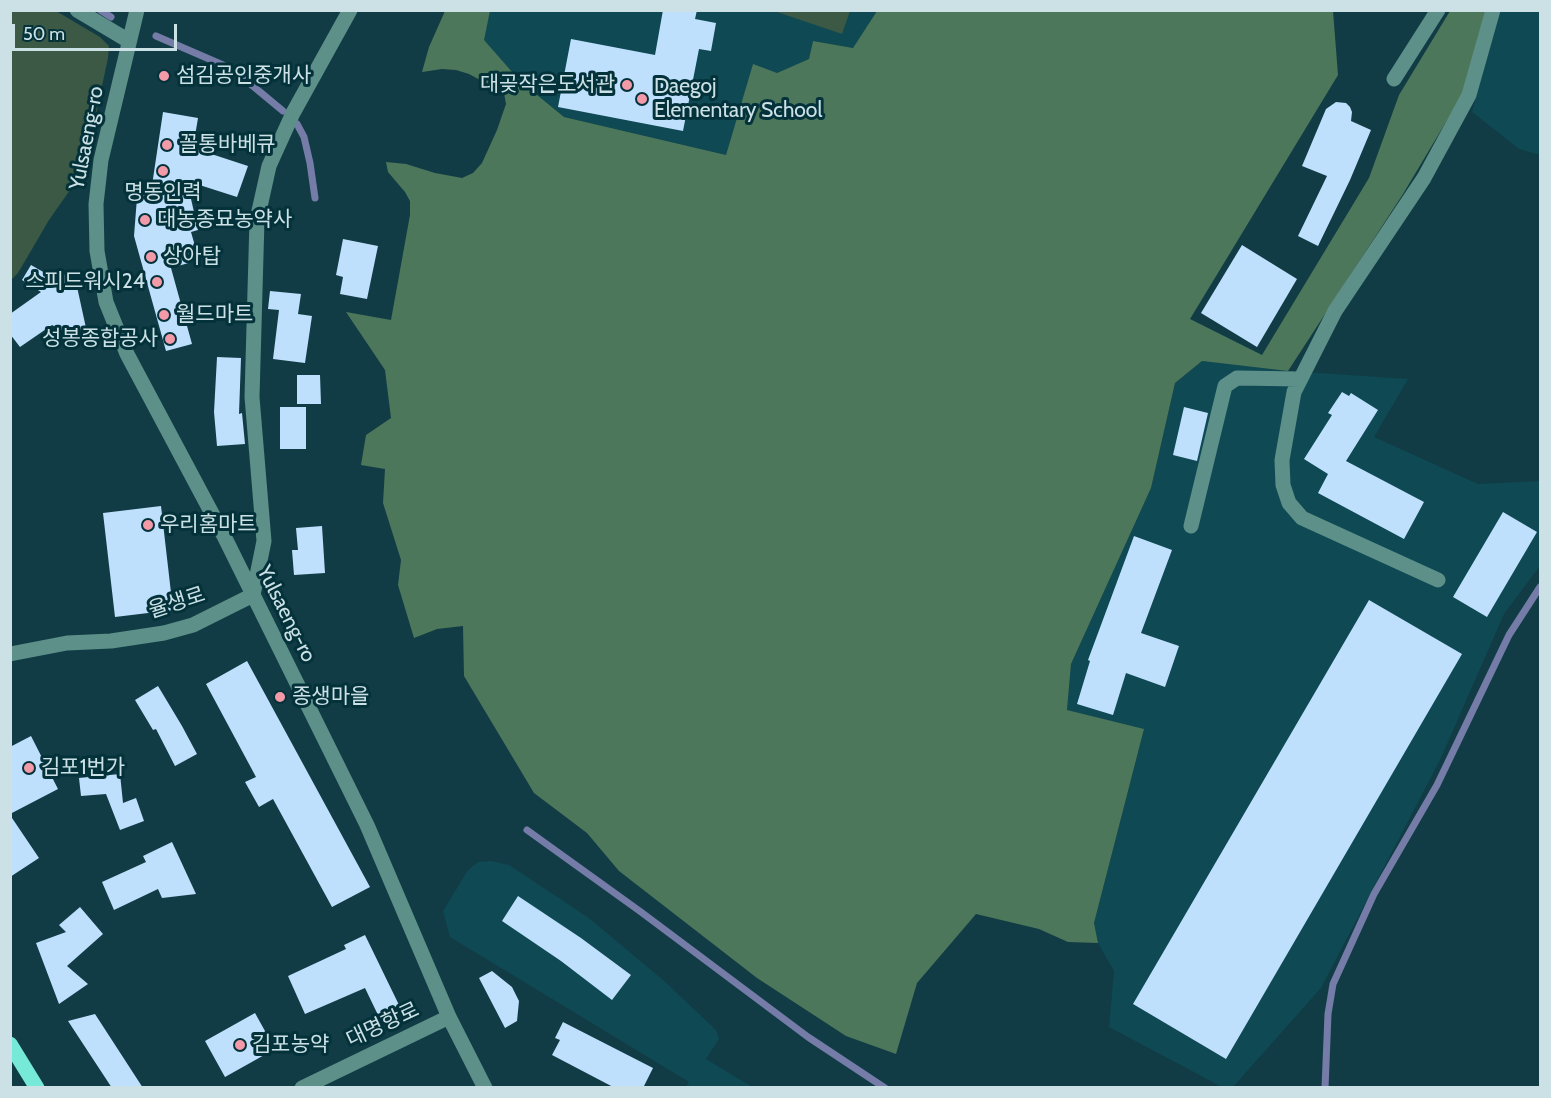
<!DOCTYPE html>
<meta charset="utf-8">
<style>
body{margin:0}
#map{position:relative;width:1551px;height:1098px;overflow:hidden;background:#113c45;font-family:Cabin,sans-serif}
canvas{display:block}
.frame{position:absolute;inset:0;border:12px solid #cbe1e6;pointer-events:none}
.scale{position:absolute;left:12px;top:24px;width:165px;height:27px;box-sizing:border-box;border:3px solid #cbe1e6;border-top:0;padding-left:8px;font-size:18px;line-height:21px;white-space:nowrap;color:#cbe1e6;-webkit-text-stroke:4px #04323b;paint-order:stroke}
</style>
<div id="map">
<canvas width="1551" height="1098"></canvas>
<div class="frame"></div>
<div class="scale">50 m</div>
</div>
<script>
const ctx = document.querySelector('canvas').getContext('2d');
ctx.lineJoin = 'round';
function fillPath(path, color) { ctx.fillStyle = color; ctx.fill(path, 'evenodd'); }
const shape = rows => new Path2D(rows.map(r => 'M' + r).join(''));
function stroke(path, color, width, dash) { ctx.strokeStyle = color; ctx.lineWidth = width; ctx.lineCap = dash ? 'butt' : 'round'; ctx.setLineDash(dash || []); ctx.stroke(path); }
function label(font, color, halo, rows, align = 'center') {
  ctx.font = font + ' Cabin,"Noto Sans KR",sans-serif'; ctx.lineWidth = 6; ctx.setLineDash([]); ctx.textBaseline = 'middle'; ctx.strokeStyle = halo; ctx.fillStyle = color; for (const [text, x, y, turn = 0] of rows) {
    ctx.save(); ctx.translate(x, y); ctx.rotate((+turn || 0) * Math.PI / 180); ctx.textAlign = isNaN(turn) ? turn : align; if (halo) ctx.strokeText(text, 0, 0); ctx.fillText(text, 0, 0); ctx.restore();
  }
}
fillPath(shape([
 [490,11,877,11,853,48,813,41,809,59,777,73,753,65,726,155,564,117,520,81,483,40],
 [1500,11,1540,11,1540,155,1519,149,1472,112],
 [1202,361,1288,371,1408,379,1374,437,1478,484,1540,481,1540,566,1504,614,1440,760,1321,988,1233,1087,1222,1087,1109,1027,1114,971,1098,943,1094,923,1144,730,1067,710,1071,664,1151,488,1175,383],
 [491,861,509,865,559,898,590,919,663,980,716,1030,719,1039,706,1059,752,1087,686,1087,689,1082,450,937,443,911,468,870,478,862]
]), '#0f4954');
fillPath(shape([
 [11,10,56,11,100,37,109,46,108,58,87,156,82,173,49,220,18,273,11,280],
 [774,11,850,11,842,34]
]), '#3b5944');
fillPath(shape([
 [445,11,490,11,484,40,520,81,564,117,726,155,753,64,777,73,809,59,813,41,853,48,877,11,1333,11,1338,75,1190,319,1262,355,1369,178,1399,95,1450,11,1487,11,1465,90,1403,194,1288,371,1202,361,1175,383,1151,488,1071,664,1067,710,1144,729,1094,923,1098,943,1068,942,1039,929,976,914,917,983,896,1054,846,1036,757,978,619,871,587,833,534,793,464,676,463,626,437,629,414,638,398,585,401,560,383,503,385,469,361,465,366,435,391,418,385,370,346,312,391,320,410,215,410,201,405,192,388,172,386,162,406,164,435,173,462,178,473,173,482,163,497,130,506,104,504,93,469,74,456,70,442,69,422,72,429,47]
]), '#4d775a');
stroke(shape([
 [100,10,111,17],
 [156,36,223,65,242,77,283,111],
 [297,124,304,137,310,163,315,198],
 [527,830,641,912,808,1037,885,1088],
 [1325,1088,1328,1014,1333,984,1374,894,1437,785,1509,635,1540,587]
]), '#747ca7', 7);
fillPath(shape([
 [663,10,697,10,695,19,716,23,711,51,699,49,683,131,558,107,571,39,655,55],
 [1336,102,1346,103,1350,107,1352,112,1351,121,1371,130,1350,180,1318,246,1298,236,1327,176,1302,166,1326,109],
 [163,112,198,118,193,148,248,166,237,197,187,181,198,230,191,232,199,260,171,268,192,344,166,351,134,236,138,185,151,192],
 [343,239,378,246,367,299,340,294,343,277,336,275],
 [1242,245,1297,279,1257,347,1201,313],
 [31,265,52,277,74,273,86,328,67,333,52,325,20,347,10,334,10,314,41,292,22,280],
 [270,291,301,294,298,314,312,316,305,363,273,359,279,310,268,309],
 [217,357,241,358,239,414,242,413,245,444,217,446,214,412],
 [297,375,320,375,321,404,297,404],
 [1342,392,1349,396,1351,393,1378,410,1346,461,1424,502,1404,539,1318,493,1328,474,1304,459,1332,415,1328,413],
 [280,407,306,407,306,449,280,449],
 [1184,407,1208,413,1197,461,1173,455],
 [161,506,173,610,115,617,103,513],
 [1503,512,1537,532,1487,617,1453,597],
 [322,526,325,573,294,575,292,550,298,550,296,528],
 [1134,536,1172,550,1141,633,1179,646,1165,687,1126,673,1113,715,1077,704,1090,661,1088,660],
 [1369,600,1462,654,1226,1059,1133,1004],
 [247,661,370,887,332,907,273,799,259,807,245,782,256,777,206,684],
 [158,686,182,726,197,754,175,766,156,729,153,730,135,700],
 [31,736,58,789,10,814,10,747],
 [120,774,123,803,136,798,144,821,120,830,106,794,81,796,79,778],
 [10,815,39,858,10,877],
 [172,842,196,894,162,898,158,889,114,910,102,882,146,862,143,856],
 [518,896,581,938,631,975,612,1000,561,961,502,921],
 [80,907,103,934,67,966,88,984,59,1004,36,943,66,932,59,925],
 [365,935,399,1005,378,1015,365,988,305,1014,288,976,346,949,344,945],
 [492,971,512,987,519,1001,517,1021,505,1028,479,978],
 [255,1013,275,1049,225,1077,205,1041],
 [95,1014,143,1088,112,1088,68,1021],
 [563,1022,653,1068,643,1088,615,1088,552,1055,560,1040,555,1038]
]), '#bfe0fd');
stroke(shape([
 [77,10,129,41],
 [137,10,101,160,96,204,97,251,106,302,127,354,224,536,367,825,449,1017,485,1088],
 [1394,79,1438,10],
 [1191,526,1225,386,1237,378,1300,379],
 [1438,580,1302,518,1289,503,1283,485,1282,460,1294,392,1335,311,1424,178,1469,95,1493,10],
 [253,595,264,541,252,397,257,220,269,166,293,113,350,10],
 [10,654,67,643,111,641,164,633,193,625,253,595],
 [302,1088,449,1017]
]), '#5c9088', 15);
stroke(shape([
 [10,1044,37,1088]
]), '#77e9d9', 15);
for (const [x, y, r, color] of [
 [164,76,6,"#f39aa9"],
 [627,85,6,"#f39aa9"],
 [642,99,6,"#f39aa9"],
 [167,145,6,"#f39aa9"],
 [163,171,6,"#f39aa9"],
 [145,220,6,"#f39aa9"],
 [151,257,6,"#f39aa9"],
 [157,282,6,"#f39aa9"],
 [164,315,6,"#f39aa9"],
 [170,339,6,"#f39aa9"],
 [148,525,6,"#f39aa9"],
 [280,697,6,"#f39aa9"],
 [29,768,6,"#f39aa9"],
 [240,1045,6,"#f39aa9"]
]) { const dot = new Path2D(); dot.arc(x, y, r, 0, 2 * Math.PI); ctx.fillStyle = color; ctx.fill(dot); stroke(dot, '#04323b', 2); }
label('21px', '#cbe1e6', '#04323b', [
 ["섬김공인중개사",176,76],
 ["대곶작은도서관",615,85,"right"],
 ["Daegoj",654,87],
 ["Elementary School",654,111],
 ["꼴통바베큐",179,145],
 ["명동인력",163,193,"center"],
 ["대농종묘농약사",157,220],
 ["상아탑",163,257],
 ["스피드워시24",145,282,"right"],
 ["월드마트",176,315],
 ["성봉종합공사",158,339,"right"],
 ["우리홈마트",160,525],
 ["종생마을",292,697],
 ["김포1번가",41,768],
 ["김포농약",252,1045]
], 'left');
label('21px', '#cbe1e6', '#04323b', [
 ["Yulsaeng-ro",87,138,-79],
 ["율생로",177,603,-18],
 ["Yulsaeng-ro",286,614,63],
 ["대명항로",383,1025,-25]
]);
</script>
